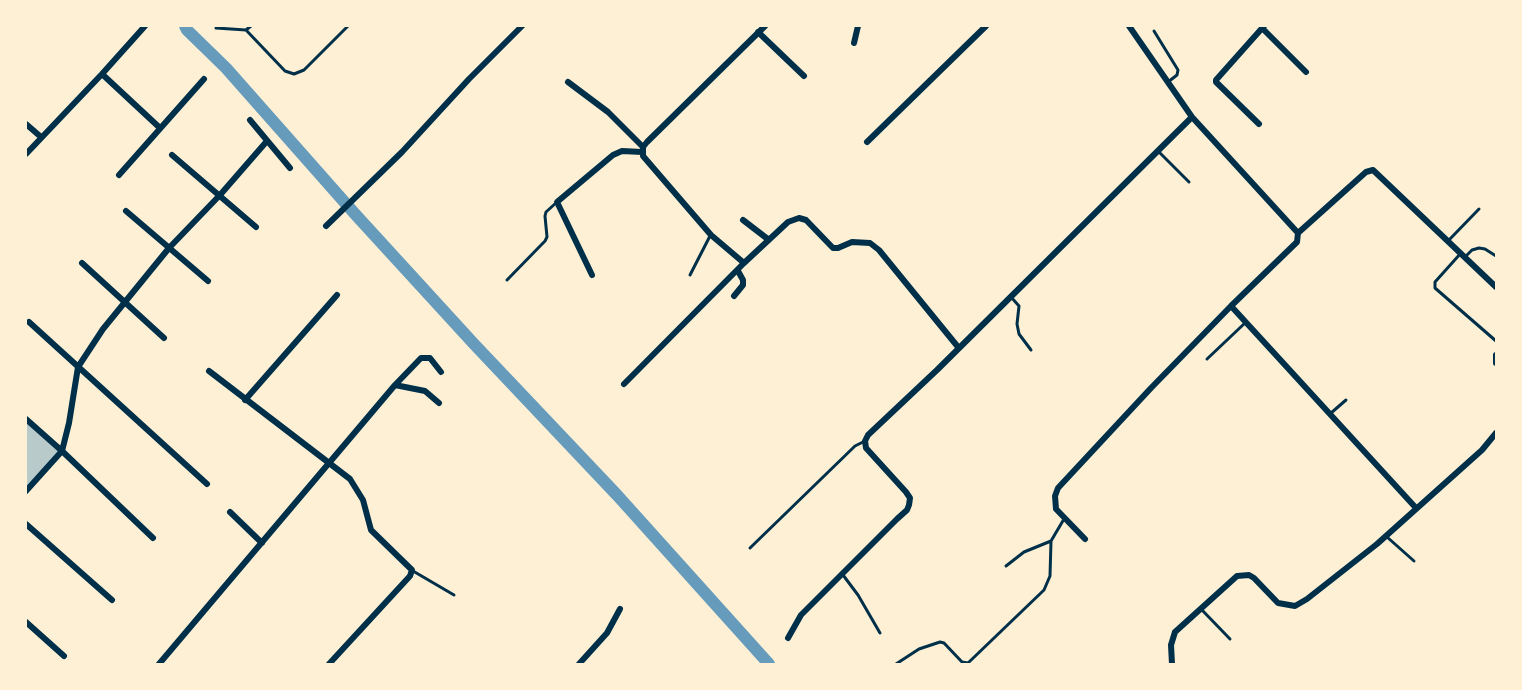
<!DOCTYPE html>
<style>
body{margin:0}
#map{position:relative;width:1522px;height:690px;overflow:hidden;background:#fdf0d5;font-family:Cabin,sans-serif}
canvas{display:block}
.frame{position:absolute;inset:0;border:27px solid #fdf0d5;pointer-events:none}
</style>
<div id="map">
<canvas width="1522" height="690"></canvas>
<div class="frame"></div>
</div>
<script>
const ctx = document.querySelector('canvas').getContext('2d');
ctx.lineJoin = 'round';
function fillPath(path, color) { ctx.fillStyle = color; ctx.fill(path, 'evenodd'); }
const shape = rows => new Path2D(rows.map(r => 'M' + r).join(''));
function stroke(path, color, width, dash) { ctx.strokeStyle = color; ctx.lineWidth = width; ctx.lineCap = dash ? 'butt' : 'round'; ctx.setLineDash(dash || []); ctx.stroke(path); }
fillPath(shape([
 [26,419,62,451,26,491]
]), '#b9caca');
stroke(shape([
 [185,26,187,30,226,68,355,214,474,344,617,495,769,664]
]), '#669bbc', 12);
stroke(shape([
 [216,28,246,30,285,71,294,74,304,70,348,26],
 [246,30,251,26],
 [1154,31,1178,70,1177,75,1168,82],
 [1159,152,1189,182],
 [1448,241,1479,209],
 [1461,253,1435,282,1435,288,1496,341],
 [1465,257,1472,250,1479,248,1485,249,1496,256],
 [690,275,710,236],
 [507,280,545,241,547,237,545,216,546,212,557,202],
 [1011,297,1019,306,1017,324,1019,334,1031,350],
 [1207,359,1245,323],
 [1331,413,1346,400],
 [1387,537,1414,561],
 [750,548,855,446,865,441],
 [1006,566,1024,552,1051,541],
 [413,571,454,595],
 [843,575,858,595,880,633],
 [1202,610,1230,639],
 [896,664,919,649,940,642,944,643,962,662,968,663,1044,590,1050,576,1051,541,1064,519]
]), '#003049', 3);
stroke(shape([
 [765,26,647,142,643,147,643,156,711,235,744,263,788,222,799,218,806,220,833,248,838,248,852,242,870,243,879,250,958,347],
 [1129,26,1192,117,1298,233,1297,242,1231,306,1416,508],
 [1262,28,1306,72],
 [758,32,804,76],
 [854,43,858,26],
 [102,74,160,128],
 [568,82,608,112,643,147],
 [250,120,290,168],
 [26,124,41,137],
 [1259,124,1216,82,1216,80,1264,26],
 [867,142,986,26],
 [26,154,102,74,145,26],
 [172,155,256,227],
 [119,175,204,79],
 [126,211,208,281],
 [743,220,769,240],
 [326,226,402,152,469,79,522,26],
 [1298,233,1366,172,1373,170,1496,287],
 [82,263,164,338],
 [592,275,557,202,613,155,622,151,642,152],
 [734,296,743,285,743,280,738,271],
 [29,322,207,484],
 [1496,355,1496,363],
 [209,371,350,479,363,500,371,530,412,570,410,576,329,664],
 [624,384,744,263],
 [395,385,421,358,430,358,441,372],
 [245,400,337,295],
 [26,419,62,451,153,538],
 [26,491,62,451,69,423,78,367,103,329,169,248,220,195,267,141],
 [230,512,262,543],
 [26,524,112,600],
 [1085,539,1056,509,1055,496,1058,488,1151,388,1231,306],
 [26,622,64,656],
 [788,638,801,615,897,519,907,510,909,505,910,498,906,492,866,448,865,441,868,435,937,370,1192,117],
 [159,664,395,385,425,391,439,403],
 [579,664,607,633,620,609],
 [1172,664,1171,645,1175,632,1237,576,1249,575,1254,578,1278,603,1295,606,1307,599,1377,544,1482,450,1496,433]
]), '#003049', 6);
</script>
